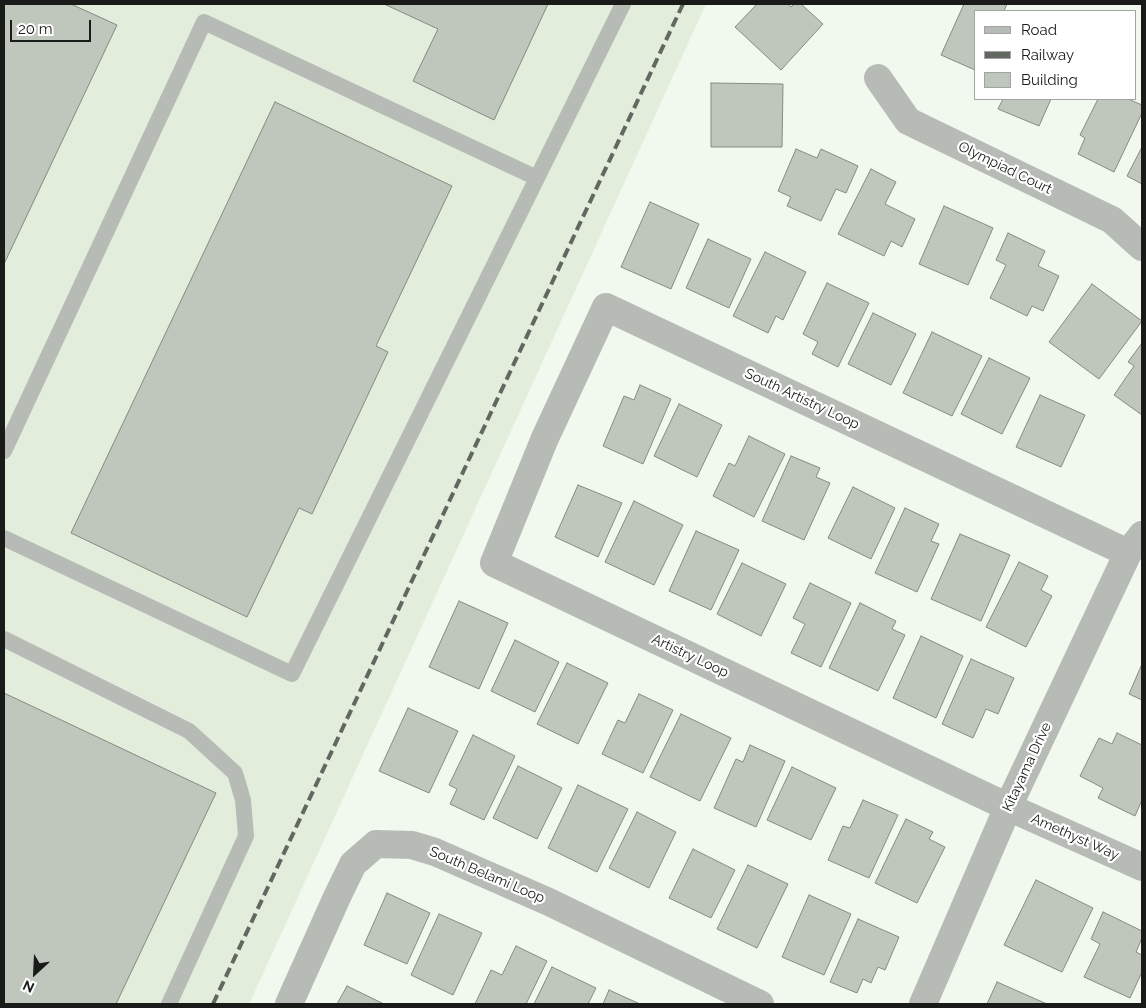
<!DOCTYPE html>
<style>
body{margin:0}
#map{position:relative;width:1146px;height:1008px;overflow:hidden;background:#f1f8ed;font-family:Raleway,sans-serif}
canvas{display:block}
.frame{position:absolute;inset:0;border:5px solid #181b17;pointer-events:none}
.legend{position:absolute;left:974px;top:10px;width:162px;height:90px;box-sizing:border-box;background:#fff;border:1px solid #a3a4a2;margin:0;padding:6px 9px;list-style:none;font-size:15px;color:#181b17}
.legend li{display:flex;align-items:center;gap:10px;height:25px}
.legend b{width:25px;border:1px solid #a3a4a2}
.north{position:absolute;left:10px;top:948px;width:50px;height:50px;-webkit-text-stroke:4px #fff;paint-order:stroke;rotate:205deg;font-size:14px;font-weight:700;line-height:20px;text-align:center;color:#181b17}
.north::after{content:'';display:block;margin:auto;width:18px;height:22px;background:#181b17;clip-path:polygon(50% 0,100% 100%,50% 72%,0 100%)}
.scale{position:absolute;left:10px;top:20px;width:81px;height:22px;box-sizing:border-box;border:2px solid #181b17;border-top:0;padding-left:6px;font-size:15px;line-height:18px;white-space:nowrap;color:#181b17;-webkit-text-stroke:4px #fff;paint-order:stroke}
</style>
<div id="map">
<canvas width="1146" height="1008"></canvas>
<div class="frame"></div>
<ul class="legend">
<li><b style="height:6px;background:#b7bbb6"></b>Road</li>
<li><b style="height:6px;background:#636761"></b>Railway</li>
<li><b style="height:14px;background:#bfc7bc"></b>Building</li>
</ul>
<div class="north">N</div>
<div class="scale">20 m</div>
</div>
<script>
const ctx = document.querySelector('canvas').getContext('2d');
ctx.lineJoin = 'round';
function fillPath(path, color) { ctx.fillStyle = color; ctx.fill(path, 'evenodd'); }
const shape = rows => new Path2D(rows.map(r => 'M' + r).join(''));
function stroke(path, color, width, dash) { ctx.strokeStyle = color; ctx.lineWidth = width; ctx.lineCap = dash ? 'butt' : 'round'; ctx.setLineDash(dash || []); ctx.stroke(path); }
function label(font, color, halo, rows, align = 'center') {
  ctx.font = font + ' Raleway,sans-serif'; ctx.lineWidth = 4.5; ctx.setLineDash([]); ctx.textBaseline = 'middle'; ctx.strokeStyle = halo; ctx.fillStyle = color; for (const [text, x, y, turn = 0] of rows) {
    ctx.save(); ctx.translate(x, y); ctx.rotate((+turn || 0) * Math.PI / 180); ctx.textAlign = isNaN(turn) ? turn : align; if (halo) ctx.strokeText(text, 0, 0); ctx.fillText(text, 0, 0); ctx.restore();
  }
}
fillPath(shape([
 [4,4,706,4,249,1004,4,1004]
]), '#e2eddc');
const building = shape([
 [4,4,71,4,117,25,4,264,4,4],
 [384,4,548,4,494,120,413,81,438,29,384,4],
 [757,4,788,4,791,7,794,4,801,4,823,24,781,70,735,27,757,4],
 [964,4,1007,4,1004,11,975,11,975,70,941,55,964,4],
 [711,83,783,84,782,147,711,147,711,83],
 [1003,99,1051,99,1039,126,998,109,1003,99],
 [1098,99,1128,99,1142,105,1142,113,1114,172,1078,154,1085,138,1080,135,1098,99],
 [275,102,452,186,376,346,388,352,312,514,299,508,247,617,71,533,275,102],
 [1142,147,1142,184,1127,176,1142,147],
 [796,149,817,158,821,149,858,166,846,193,836,189,821,221,787,206,791,197,778,191,796,149],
 [871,169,896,182,885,204,915,219,902,247,891,241,884,256,838,234,871,169],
 [650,202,699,224,671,289,621,267,650,202],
 [944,206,993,228,968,285,919,264,944,206],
 [1008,233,1045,251,1038,266,1059,276,1043,311,1032,306,1027,316,990,298,1006,265,996,260,1008,233],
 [708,239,751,259,729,308,686,288,708,239],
 [765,252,806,272,783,320,776,316,768,333,733,316,765,252],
 [827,283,869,303,838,367,812,354,818,342,803,334,827,283],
 [1092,284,1142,321,1099,379,1049,342,1092,284],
 [873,313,916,334,891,385,848,364,873,313],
 [932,332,982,356,952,416,903,393,932,332],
 [1142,343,1142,415,1114,395,1134,366,1128,362,1142,343],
 [989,358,1030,378,1002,434,961,414,989,358],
 [640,385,671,399,643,464,603,446,624,396,634,400,640,385],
 [1040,395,1085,415,1061,467,1016,447,1040,395],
 [679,404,722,425,697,477,654,456,679,404],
 [749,436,785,454,754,517,713,496,729,463,735,466,749,436],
 [791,456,820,468,816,477,830,483,804,540,762,521,791,456],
 [578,485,622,503,598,557,555,537,578,485],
 [853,487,895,508,871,559,828,538,853,487],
 [634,501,683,525,654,585,605,562,634,501],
 [905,508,939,524,931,541,939,544,917,592,875,573,905,508],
 [696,531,739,550,711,610,669,591,696,531],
 [960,534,1010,555,981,621,931,599,960,534],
 [1019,562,1048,576,1041,590,1052,596,1026,647,986,627,1019,562],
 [742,563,786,584,761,636,717,614,742,563],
 [810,583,851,603,821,667,791,653,805,624,793,618,810,583],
 [459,601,508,623,479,689,429,667,459,601],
 [860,603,896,621,892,629,905,635,878,691,829,668,860,603],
 [921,636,963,656,936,718,893,698,921,636],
 [515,640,559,662,535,712,491,691,515,640],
 [971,659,1014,678,998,714,986,709,973,738,942,724,971,659],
 [567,663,608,683,578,744,537,724,567,663],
 [1142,664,1142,700,1129,694,1142,664],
 [4,693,216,793,116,1004,4,1004,4,693],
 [639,694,673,710,643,773,602,754,618,720,625,723,639,694],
 [408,708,458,731,429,793,379,771,408,708],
 [681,714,731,738,700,801,650,777,681,714],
 [1117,733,1142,745,1142,800,1135,816,1098,798,1103,788,1080,776,1099,738,1112,744,1117,733],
 [473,735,515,756,484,820,450,804,457,789,449,785,473,735],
 [750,745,785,761,756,827,714,808,736,759,743,762,750,745],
 [518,766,562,788,537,839,493,818,518,766],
 [792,767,836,788,811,840,767,820,792,767],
 [578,785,628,809,597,872,548,848,578,785],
 [863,800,898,815,869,878,828,860,843,826,850,828,863,800],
 [637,812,676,832,649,888,609,868,637,812],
 [906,819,933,832,929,839,945,847,917,903,875,883,906,819],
 [693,849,735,870,711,918,669,898,693,849],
 [748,865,788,884,757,948,717,929,748,865],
 [1036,880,1093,908,1062,972,1004,945,1036,880],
 [387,893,430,913,407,964,364,945,387,893],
 [809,895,851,914,824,975,782,957,809,895],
 [1103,912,1142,931,1142,938,1136,952,1142,955,1142,972,1130,998,1084,977,1100,944,1091,939,1103,912],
 [439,914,482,933,453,995,411,975,439,914],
 [858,919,899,937,885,970,878,967,871,983,863,979,857,993,830,982,858,919],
 [516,946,547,961,526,1004,475,1004,491,970,502,975,516,946],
 [552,967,596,988,588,1004,534,1004,552,967],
 [997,982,1047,1004,987,1004,997,982],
 [347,986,384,1004,337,1004,347,986],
 [609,990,640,1004,603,1004,609,990]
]);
fillPath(building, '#bfc7bc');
stroke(building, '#848b81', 1);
stroke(shape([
 [4,451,204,22,537,178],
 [4,538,292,674,623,4],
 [4,639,189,731,235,773,243,800,246,836,169,1004]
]), '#b7bbb6', 16);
stroke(shape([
 [878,78,908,121,1112,220,1142,247],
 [1128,553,606,307,545,438,494,563,1008,807,1142,867],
 [289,1004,337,897,353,864,376,844,412,845,435,852,549,902,760,1004],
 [923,1004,1008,807,1128,553,1142,535]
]), '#b7bbb6', 28);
stroke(shape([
 [213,1004,683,4]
]), '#636761', 4, [10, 5]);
label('14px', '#181b17', '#fff', [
 ["Olympiad Court",1005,168,26],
 ["South Artistry Loop",802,399,25],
 ["Artistry Loop",690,656,25],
 ["Kitayama Drive",1027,767,-65],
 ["Amethyst Way",1075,837,24],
 ["South Belami Loop",487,875,23]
]);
</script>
